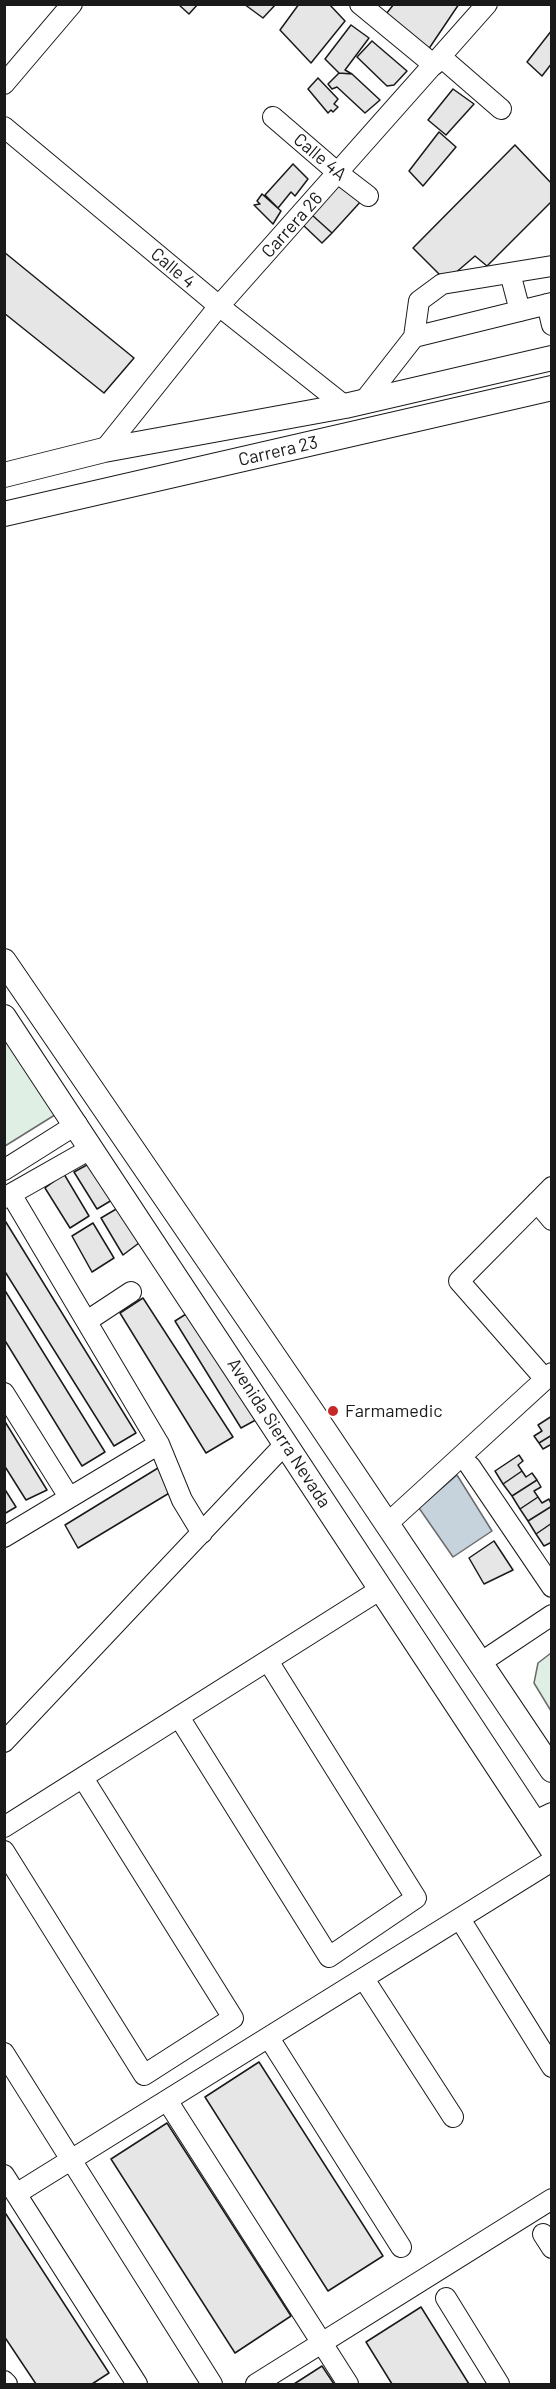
<!DOCTYPE html>
<style>
body{margin:0}
#map{position:relative;width:556px;height:2389px;overflow:hidden;background:#fff;font-family:Barlow,sans-serif}
canvas{display:block}
.frame{position:absolute;inset:0;border:6px solid #1a1a1a;pointer-events:none}
</style>
<div id="map">
<canvas width="556" height="2389"></canvas>
<div class="frame"></div>
</div>
<script>
const ctx = document.querySelector('canvas').getContext('2d');
ctx.lineJoin = 'round';
function fillPath(path, color) { ctx.fillStyle = color; ctx.fill(path, 'evenodd'); }
const shape = rows => new Path2D(rows.map(r => 'M' + r).join(''));
function stroke(path, color, width, dash) { ctx.strokeStyle = color; ctx.lineWidth = width; ctx.lineCap = dash ? 'butt' : 'round'; ctx.setLineDash(dash || []); ctx.stroke(path); }
function label(font, color, halo, rows, align = 'center') {
  ctx.font = font + ' Barlow,sans-serif'; ctx.lineWidth = 4.5; ctx.setLineDash([]); ctx.textBaseline = 'middle'; ctx.strokeStyle = halo; ctx.fillStyle = color; for (const [text, x, y, turn = 0] of rows) {
    ctx.save(); ctx.translate(x, y); ctx.rotate((+turn || 0) * Math.PI / 180); ctx.textAlign = isNaN(turn) ? turn : align; if (halo) ctx.strokeText(text, 0, 0); ctx.fillText(text, 0, 0); ctx.restore();
  }
}
const green = shape([
 [4,1017,66,1108,5,1146,4,1146,4,1017],
 [551,1653,551,1711,534,1683,538,1663,551,1653]
]);
fillPath(green, '#e0efe3');
stroke(green, '#6a6a6a', 1.5);
const water = shape([
 [457,1475,492,1531,453,1557,419,1508,457,1475]
]);
fillPath(water, '#c6d2dc');
stroke(water, '#6a6a6a', 1.5);
const building = shape([
 [178,4,198,4,189,14,178,4],
 [244,4,276,4,263,18,244,4],
 [299,4,329,4,345,21,311,63,280,30,299,4],
 [394,4,459,4,428,50,386,14,394,4],
 [351,25,369,38,345,70,352,74,339,73,325,59,351,25],
 [552,30,552,63,542,76,527,62,552,30],
 [372,41,407,71,394,85,387,86,357,57,372,41],
 [339,73,352,74,380,100,365,113,337,87,332,89,328,84,339,73],
 [318,78,338,99,334,104,338,107,333,112,331,110,328,113,308,89,318,78],
 [453,89,474,104,446,135,428,120,453,89],
 [439,132,456,147,423,186,409,171,439,132],
 [515,145,552,184,552,201,487,266,475,256,446,281,413,248,515,145],
 [293,164,308,179,295,196,291,192,278,208,265,195,293,164],
 [343,180,363,199,332,233,312,215,343,180],
 [262,194,281,211,273,224,254,205,260,204,257,201,262,194],
 [312,215,332,233,322,243,303,225,312,215],
 [4,252,134,358,104,393,4,313,4,252],
 [96,1160,117,1197,97,1209,74,1172,96,1160],
 [64,1174,89,1216,70,1228,45,1188,64,1174],
 [123,1205,143,1240,123,1255,101,1218,123,1205],
 [4,1219,136,1433,114,1446,4,1270,4,1219],
 [93,1223,114,1258,92,1272,72,1236,93,1223],
 [4,1289,105,1452,82,1466,4,1339,4,1289],
 [143,1298,233,1437,206,1453,120,1313,143,1298],
 [194,1309,263,1416,241,1428,175,1321,194,1309],
 [552,1416,552,1435,539,1443,534,1436,542,1431,538,1425,552,1416],
 [4,1420,47,1490,26,1500,4,1465,4,1420],
 [552,1435,552,1446,550,1445,543,1449,539,1443,552,1435],
 [519,1455,523,1461,518,1465,522,1471,503,1484,495,1471,519,1455],
 [158,1468,171,1492,78,1548,65,1525,158,1468],
 [522,1471,526,1477,532,1473,537,1480,512,1496,503,1484,522,1471],
 [537,1480,541,1487,534,1491,538,1497,520,1509,512,1496,537,1480],
 [4,1488,16,1507,4,1514,4,1488],
 [538,1497,542,1503,549,1499,552,1506,528,1521,520,1509,538,1497],
 [552,1506,552,1523,536,1534,528,1521,552,1506],
 [552,1523,552,1542,544,1546,536,1534,552,1523],
 [494,1541,513,1570,484,1584,469,1558,494,1541],
 [259,2062,383,2256,328,2291,205,2097,259,2062],
 [167,2123,291,2316,235,2353,111,2159,167,2123],
 [4,2211,109,2373,92,2384,36,2384,4,2336,4,2211],
 [421,2307,469,2384,392,2384,366,2342,421,2307],
 [322,2366,334,2384,294,2384,322,2366]
]);
fillPath(building, '#e6e6e6');
stroke(building, '#1a1a1a', 1.5);
const minor = shape([
 [360,4,434,65],
 [441,57,501,109],
 [4,84,72,4],
 [273,117,338,173,368,196],
 [4,127,219,306,345,406],
 [510,273,520,311],
 [547,304,552,325],
 [414,337,552,303],
 [364,401,414,337,419,301,442,284,552,266],
 [104,450,219,306,487,4],
 [4,1170,77,1124],
 [11,1194,159,1444,182,1500,202,1533],
 [4,1198,92,1148],
 [537,1202,552,1220],
 [87,1321,131,1292],
 [545,1379,459,1281,552,1187],
 [4,1393,69,1497],
 [470,1466,552,1587],
 [387,1524,552,1373],
 [4,1537,159,1444],
 [480,1663,552,1615],
 [179,1717,329,1957,416,1898,268,1661],
 [4,1742,286,1443],
 [533,1822,552,1813],
 [4,1827,381,1589],
 [4,1851,144,2075,233,2018,83,1778],
 [460,1919,552,2067],
 [364,1979,453,2117],
 [269,2038,401,2247],
 [4,2053,212,2384],
 [168,2102,348,2384],
 [4,2175,137,2384],
 [16,2194,552,1861],
 [543,2234,552,2248],
 [446,2298,499,2384],
 [4,2381,7,2384],
 [256,2384,552,2199]
]);
const major = shape([
 [4,475,104,450,345,406,552,358],
 [4,514,552,388],
 [4,961,312,1412,552,1770],
 [4,1017,552,1849]
]);
stroke(minor, '#1a1a1a', 22);
stroke(major, '#1a1a1a', 26);
stroke(minor, '#fff', 20);
stroke(major, '#fff', 24);
for (const [x, y, r, color] of [
 [333,1411,6,"#c62828"]
]) { const dot = new Path2D(); dot.arc(x, y, r, 0, 2 * Math.PI); ctx.fillStyle = color; ctx.fill(dot); stroke(dot, '#fff', 2); }
label('18px', '#1a1a1a', '#fff', [
 ["Calle 4A",320,157,40],
 ["Carrera 26",292,225,-48],
 ["Calle 4",173,268,40],
 ["Carrera 23",278,451,-13],
 ["Avenida Sierra Nevada",279,1433,57]
]);
label('18px', '#1a1a1a', '#fff', [
 ["Farmamedic",345,1411]
], 'left');
</script>
